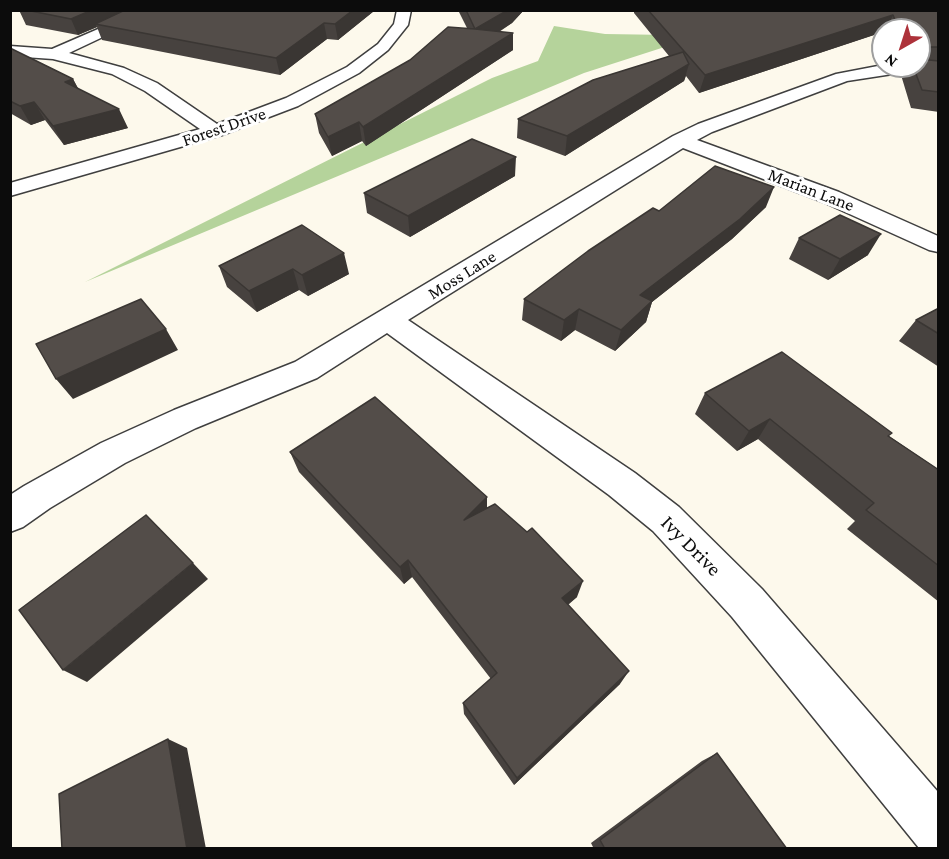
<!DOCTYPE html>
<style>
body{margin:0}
#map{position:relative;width:949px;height:859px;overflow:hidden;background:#fdf9ec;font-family:"Crimson Pro",serif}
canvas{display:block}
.frame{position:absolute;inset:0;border:12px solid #0c0c0c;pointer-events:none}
.north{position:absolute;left:871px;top:18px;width:60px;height:60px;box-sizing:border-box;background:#fff;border:2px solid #9e9e9e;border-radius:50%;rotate:219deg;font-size:16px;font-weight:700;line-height:24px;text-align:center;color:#0c0c0c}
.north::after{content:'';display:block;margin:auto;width:21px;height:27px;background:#ad323a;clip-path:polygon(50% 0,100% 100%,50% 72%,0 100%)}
</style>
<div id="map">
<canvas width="949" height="859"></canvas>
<div class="frame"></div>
<div class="north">N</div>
</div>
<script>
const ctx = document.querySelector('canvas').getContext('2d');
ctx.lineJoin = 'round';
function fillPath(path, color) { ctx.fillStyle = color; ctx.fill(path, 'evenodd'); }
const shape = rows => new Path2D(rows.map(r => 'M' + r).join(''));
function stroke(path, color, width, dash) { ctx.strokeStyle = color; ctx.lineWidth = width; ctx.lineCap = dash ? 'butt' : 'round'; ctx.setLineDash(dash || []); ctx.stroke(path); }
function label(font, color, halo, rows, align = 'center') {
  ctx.font = font + ' "Crimson Pro",serif'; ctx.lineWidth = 6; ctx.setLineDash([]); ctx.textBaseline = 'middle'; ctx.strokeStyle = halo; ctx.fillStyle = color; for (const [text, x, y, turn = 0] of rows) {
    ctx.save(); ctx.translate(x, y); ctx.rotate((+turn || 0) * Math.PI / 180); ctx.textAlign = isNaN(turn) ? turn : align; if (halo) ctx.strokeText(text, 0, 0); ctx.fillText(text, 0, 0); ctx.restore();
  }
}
fillPath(shape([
 [554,26,605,34,669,35,677,43,584,73,85,282,492,78,538,61]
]), '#b5d39b');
const minor = shape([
 [142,10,160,10,69,53,124,68,157,83,217,124,286,98,347,67,378,44,394,24,397,10,411,10,408,25,388,50,359,73,298,106,222,135,10,196,10,183,200,129,145,91,112,74,53,59,10,56,10,46,52,49,142,10],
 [883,65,938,67,938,77,899,73,847,81,712,132,697,140,839,192,938,236,938,252,929,250,823,202,683,148,408,320,635,473,679,507,762,589,938,792,938,848,919,848,732,617,653,531,609,495,387,333,317,378,196,428,125,463,50,508,23,527,10,532,10,495,24,486,101,443,174,410,295,362,673,136,698,124,836,74,883,65]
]);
stroke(minor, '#3f3f3f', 3);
fillPath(minor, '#fff');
fillPath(shape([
 [19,10,374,10,374,11,338,40,327,39,280,75,102,40,97,27,78,35,26,25],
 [458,10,524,10,512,23,499,32,513,50,366,146,362,141,332,156,319,133,315,114,467,28],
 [634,10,939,10,939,112,911,108,901,75,905,66,919,66,919,30,883,30,883,32,699,93,686,76,684,81,565,156,517,138,518,119,669,56,634,13],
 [10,48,73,79,78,88,128,128,64,145,45,120,31,125,10,113],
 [515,176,410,237,367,213,364,193],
 [766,207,732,239,652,302,646,322,615,351,575,330,561,341,522,320,524,299,659,211],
 [302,225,349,274,308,296,299,290,257,312,227,287,219,266],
 [799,238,868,255,828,280,789,259],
 [939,308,939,367,899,341,916,320],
 [705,393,889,436,939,470,939,602,847,529,855,521,758,439,737,451,695,414],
 [290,452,487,497,487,508,577,597,568,605,620,684,514,785,464,714,463,703,491,679,412,577,404,584,299,472],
 [717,753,787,849,594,849,591,843,702,761]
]), '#47423f');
fillPath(shape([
 [92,10,135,10,95,24,97,27,78,35,71,19],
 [353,10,374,10,374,11,338,40,335,24],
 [508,10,524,10,512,23,475,46,475,29],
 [893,15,886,30,883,30,883,32,699,93,705,75],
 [324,23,327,39,280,75,276,58],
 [513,33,513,50,366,146,363,127],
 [689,64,684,81,565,156,567,136],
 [73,79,82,97,65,82],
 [34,102,45,120,31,125,20,106],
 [119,109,128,128,64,145,53,126],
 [359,122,362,141,332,156,328,137],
 [516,157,515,176,410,237,408,216],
 [774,187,766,207,732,239,652,302,646,322,615,351,621,330,640,295],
 [881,234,868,255,828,280,840,259],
 [344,253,349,274,308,296,302,275],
 [293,269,299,290,257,312,249,291],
 [579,309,575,330,561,341,564,320],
 [166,329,178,350,73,399,56,379],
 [770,419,758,439,737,451,749,431],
 [487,497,487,515,464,520],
 [408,560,412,577,404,584,400,567],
 [193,563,208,579,87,682,63,670],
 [583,581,577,597,557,613,562,598],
 [629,671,620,684,514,785,517,778],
 [168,739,187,748,206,849,187,849]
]), '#3a3633');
const building = shape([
 [26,10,92,10,71,19,26,10],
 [125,10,353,10,335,24,324,23,276,58,95,24,125,10],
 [466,10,508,10,475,29,513,33,363,127,359,122,328,137,315,114,410,60,448,27,475,29,466,10],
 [648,10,939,10,939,47,919,47,919,30,899,30,893,15,705,75,648,10],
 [10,48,73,79,65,82,119,109,53,126,34,102,20,106,10,101,10,48],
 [683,52,689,64,567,136,518,119,593,80,683,52],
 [919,59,939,61,939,92,922,90,913,66,919,66,919,59],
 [472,139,516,157,408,216,364,193,472,139],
 [715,166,774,187,740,219,640,295,652,301,621,330,579,309,564,320,524,299,588,251,653,208,659,211,715,166],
 [840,215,881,234,840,259,799,238,840,215],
 [302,225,344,253,302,275,293,269,249,291,219,266,302,225],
 [141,299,166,329,56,379,36,344,141,299],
 [939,308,939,334,916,320,939,308],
 [782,352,892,433,888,436,939,470,939,566,866,510,874,503,770,419,749,431,705,393,782,352],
 [375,397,487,497,464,520,495,504,527,532,532,528,583,581,562,598,629,671,517,778,463,703,497,673,408,560,400,567,290,452,375,397],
 [146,515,193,563,63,670,19,610,146,515],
 [168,739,187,849,62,849,59,794,168,739],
 [717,753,787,849,605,849,600,840,717,753]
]);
fillPath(building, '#534d49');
stroke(building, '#3a3633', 1.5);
label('18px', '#0c0c0c', '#fff', [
 ["Forest Drive",224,127,-19],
 ["Marian Lane",811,190,21],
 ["Moss Lane",462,275,-32]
]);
label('21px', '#0c0c0c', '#fff', [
 ["Ivy Drive",691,546,45]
]);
</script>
